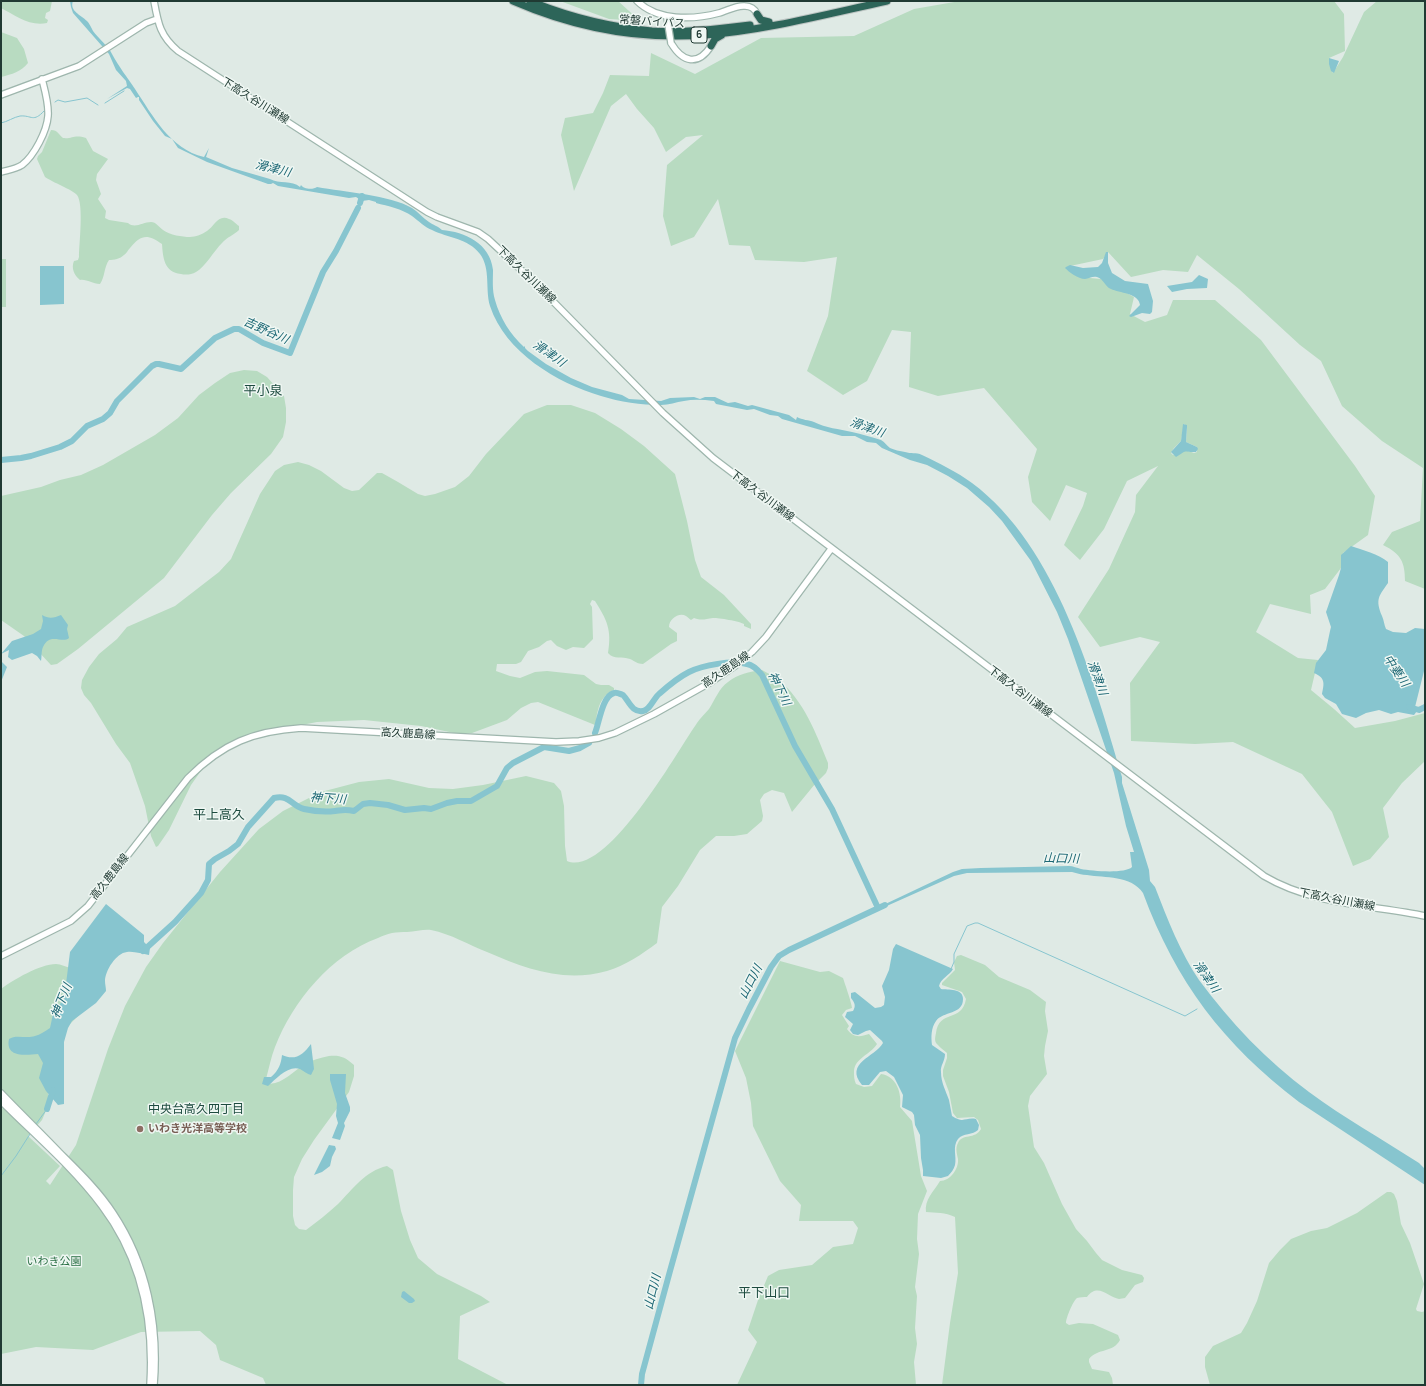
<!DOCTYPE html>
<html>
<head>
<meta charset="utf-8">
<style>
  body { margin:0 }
  #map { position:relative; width:1426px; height:1386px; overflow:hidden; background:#dfeae5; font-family:Manrope,sans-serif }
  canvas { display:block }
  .frame { position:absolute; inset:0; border:2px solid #203a33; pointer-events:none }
</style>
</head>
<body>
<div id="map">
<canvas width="1426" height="1386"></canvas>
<div class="frame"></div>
</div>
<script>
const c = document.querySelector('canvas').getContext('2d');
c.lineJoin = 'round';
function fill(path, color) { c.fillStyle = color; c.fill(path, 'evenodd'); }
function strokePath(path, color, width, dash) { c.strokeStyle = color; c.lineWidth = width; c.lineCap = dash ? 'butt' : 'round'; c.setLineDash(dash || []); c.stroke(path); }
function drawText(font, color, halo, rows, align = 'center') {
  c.font = font + ' Manrope,"Noto Sans JP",sans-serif'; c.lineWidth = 3; c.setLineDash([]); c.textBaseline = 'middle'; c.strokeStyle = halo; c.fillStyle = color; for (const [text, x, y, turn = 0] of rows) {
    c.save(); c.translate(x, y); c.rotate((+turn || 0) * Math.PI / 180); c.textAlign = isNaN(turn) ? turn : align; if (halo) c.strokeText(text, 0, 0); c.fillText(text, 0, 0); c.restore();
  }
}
fill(new Path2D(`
  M1,1H52L50,11L46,13L45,18L48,20L47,23C30,27 15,15 1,8Z
  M560,1H618L640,21L609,19Z
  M960,1H1334L1344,14L1345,51L1329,58L1333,73L1343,57L1364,12L1377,1H1425V589L1405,581C1405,562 1401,554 1383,545L1392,532L1420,521L1423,468L1382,441L1342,406L1321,361L1300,345L1239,289L1197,255L1188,272L1163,270L1131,277L1108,252L1103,259L1070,266L1079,277L1101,279L1134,297L1130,314L1145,322L1167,315L1173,300H1215L1261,340L1355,466L1375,496L1368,535L1343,553L1341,568L1325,589L1310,595L1311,614L1270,604L1256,632L1298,658L1318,660L1311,690L1334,709L1355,728L1395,721L1425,713V761L1402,783L1383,808L1389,837L1370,859L1353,866L1332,812L1302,774L1233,742L1195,744L1131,741L1130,683L1160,642L1140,637L1100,647L1078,617L1109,569L1135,512L1136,495L1158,466L1127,481L1104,529L1080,560L1064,545L1083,506L1087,493L1066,485L1050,521L1032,502L1028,477L1037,449L984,388L938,396L909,387L911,332L892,330L867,381L843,395L807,371L828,316L837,257L804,262L755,260L750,246L729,245L718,199L694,237L671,246L663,216L667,165L703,135L686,137L666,152L654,128L637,109L626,94L611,106L574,191L561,135L565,118L593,113L603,93L610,75L649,76L651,53L695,74L761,38L854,36L914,9ZM1184,424L1187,427L1186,442L1197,447V452L1194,453L1186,450L1173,455L1171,453L1174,448L1181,441Z
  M1,32L17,38L24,49L28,63C21,72 12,74 1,77Z
  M51,130C58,130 59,135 63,138C73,139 74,134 86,138L93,151L108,159L97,174L96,180L101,194L98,199L106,211L105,218L109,220L128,223C135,229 143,222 151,222C156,222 159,227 163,230C170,235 182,237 190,237C195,237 203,234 207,231C214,227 218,214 229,219C233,220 236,224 239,226V230C234,235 227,237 222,243C214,251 205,267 196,272C191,275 185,275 181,274C164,272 163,258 162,244C148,234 141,234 130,248C128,250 126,254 124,255C120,259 114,260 109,260C104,267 105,277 100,284C92,284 87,279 80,280C74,275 71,268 74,261L78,260L79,257C79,245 84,204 77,195C73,190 52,182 45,177L37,159L38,156L42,152Z
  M1,259H6V307H1Z
  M244,370L257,371L267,377L284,396L286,408V422L283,437L271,454L231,493L212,515L164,578L78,649L57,664L51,665L24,636L1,620V496L41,487L60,480L81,475L103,465L155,435L178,418L199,395L215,383L230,373Z
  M547,405H571L595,413L621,429L644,446L675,474L687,521L695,560L701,577L724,595L751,624V629L744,626V624C739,621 719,618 713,618C705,619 702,621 694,618L691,620C689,619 688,617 686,616C679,612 669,619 669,627L677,633V641L671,644L643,664C637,664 635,661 630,659C622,656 614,660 608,653C612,630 607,620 595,601L592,600L590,604L592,607L593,639L584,648L573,647L566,650L557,646L551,640L547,641L539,647L528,651L521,662L516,664H497L496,671L510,676L520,678L535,672L547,671L584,675L596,684L601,685H609L614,688V690C606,693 600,701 598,710C596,715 597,720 595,725L538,702L531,703L521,708L507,720L472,733H454L421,726L364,720L317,722L276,730L249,739L216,756L203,768L191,785L169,830L158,846L156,847L151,836L145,806L130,763L116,744L91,703L84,695L81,688L82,680L89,667L99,654L117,639L127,627L175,606L219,572L231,559L260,494L275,471L284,465L298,462L309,465L321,471L344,488L352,491L359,490L377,473H382L398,482L418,494L425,496L435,494L455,487L469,476L486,454L524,414Z
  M762,670C767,673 774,676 778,679C804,701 816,733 828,763V768L826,773L815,784L792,812L784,793L772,790L764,794L760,800L763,816L762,821L747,834L734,836H716L700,850L678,886L662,907L657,943C642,954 625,966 607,971C564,983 526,969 487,952C469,945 451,934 431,930C424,929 415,932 407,932C402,932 397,932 392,933C387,934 382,936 378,938C331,955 293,1001 275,1047C271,1057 269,1068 266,1079V1083C280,1087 293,1071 305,1064C312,1060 320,1058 329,1056C340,1055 345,1057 354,1065V1076L349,1092L314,1140L302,1159L294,1177L293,1190V1216L295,1225L299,1229L306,1230C317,1222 328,1213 338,1204C353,1189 365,1171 387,1166L393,1170L401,1211L410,1240L418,1258L437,1274L481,1296L490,1302L460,1316L458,1359L508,1385H266L263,1378L220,1360L216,1345L200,1331L141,1332L93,1350L36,1347L1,1354V1110L8,1102L7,1096L1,1089V989C13,980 40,964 56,964C61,964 66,967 71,968L81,1013L60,1034L48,1091V1106L42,1120L28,1136L60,1166L46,1181L50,1185L76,1145L108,1049L125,1006L146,967L163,943L220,872L259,829L283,811L321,792L359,782L389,779L429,788L453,789L483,785L526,776L554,783L561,791L564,806L565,846L567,861C607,878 678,750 697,723C700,718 705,714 709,709C715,700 719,688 728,682C738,674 749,672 762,670Z
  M961,955L985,965L999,977L1030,990L1046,1002L1045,1011L1048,1031L1045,1046L1044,1056L1047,1074L1030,1096L1028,1106L1034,1147L1044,1163L1062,1204L1076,1229L1087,1241L1096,1253L1102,1260L1122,1270L1142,1275L1144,1278L1143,1282L1135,1285L1125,1298C1123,1298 1121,1299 1119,1299C1109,1298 1098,1282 1087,1297C1084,1297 1080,1297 1077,1298C1073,1301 1066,1318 1066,1323L1069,1325L1079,1323L1093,1324L1118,1335L1120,1340C1113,1353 1098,1348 1089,1359V1362L1092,1369L1109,1372L1112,1378L1113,1385H942L950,1323L958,1273L955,1217C945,1212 936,1213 926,1212C924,1200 934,1191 940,1181C950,1181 959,1169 958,1159C957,1154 955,1148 958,1143C962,1133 975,1140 981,1129L978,1120L974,1117L957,1118L953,1113L949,1092L943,1076V1070L947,1058V1053C944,1050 940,1048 938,1045C934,1042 935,1038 936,1033C939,1009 962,1023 966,999L962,992L942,985V983L955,970L954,962L957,956Z
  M780,961L820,972L829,971L843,978C845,984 852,1004 852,1008L846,1010L842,1015L849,1026L847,1029C853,1038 860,1037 869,1034L877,1044C870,1055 855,1058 854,1071C854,1076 854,1080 856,1084L864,1087L872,1086L881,1074C897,1076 902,1094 900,1107L912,1121L921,1176L927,1191L918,1214L917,1239L919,1254L915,1287L917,1296L915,1328L917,1344L914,1362L916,1385H737L757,1342L748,1330L758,1300L768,1276L779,1270L812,1265L833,1247L853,1244L858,1228L853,1221H799L801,1205L780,1181L753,1126L751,1103L746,1078L735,1051Z
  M1387,1192H1391L1394,1194L1397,1201L1401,1224L1410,1243L1424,1284L1416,1309L1417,1311L1422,1312L1425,1311V1385H1210L1205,1367V1357L1213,1346L1241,1333L1247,1323L1257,1301L1269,1263L1280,1250L1291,1239L1311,1231L1327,1228L1357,1213Z`), '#b8dbc1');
fill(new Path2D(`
  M70,1H73C69,11 81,15 87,21C89,23 91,27 93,31C98,38 109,47 112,54C119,67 127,77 135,89C153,116 170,149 204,157L209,148L206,157L232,168L270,179C279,184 292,180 300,187L301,185C303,189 313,190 317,187C344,192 390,195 412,208C418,212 423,218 429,222C433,225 438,226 442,230C465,232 490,243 493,270C493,280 492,290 495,300C500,318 510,334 524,347L525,346V348L528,351L546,364L571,378L592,387L622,395L629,399L661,401L670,398L694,397L700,399L705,397H715L728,403L735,402L748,406L752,405L789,415L796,420L797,417C802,420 809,420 814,422C826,428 839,429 852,432C862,434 871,437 881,440C885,442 886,445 890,448C894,450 900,451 905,452C911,454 916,452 922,455C939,463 957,472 972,483C1057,546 1094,681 1122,777V783L1149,870L1150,881L1155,887C1167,918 1181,954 1199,980C1230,1022 1267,1061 1309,1092C1344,1118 1382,1139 1419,1163L1425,1169V1185L1299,1102C1223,1044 1176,982 1143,893C1131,875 1105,878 1087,875C1082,875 1077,873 1072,872L967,873L954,876L880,909L879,907L953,872L962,869L981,868L1069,866C1073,866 1077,868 1081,869C1092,871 1125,874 1132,867L1130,852H1134L1126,826L1114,773L1068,639L1057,612L1031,561L1002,521L989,507L967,488L948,476L927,465L910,460L882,448L876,443L867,442L855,436H842L782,419L778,416L770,415L754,409L747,410L716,404L714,401C704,400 694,399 684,401C676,402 669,405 661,405C641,405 620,402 601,396C557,383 505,352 490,306C485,289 491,269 480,254C468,238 448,238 432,230C424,227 419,221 412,216C402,209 388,206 376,203V202L369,200L362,201L356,197L349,198L278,186L273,183L271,184H268L207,162L178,148L172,139L165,136L153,121L139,100V97H138L136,98L130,89L127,88L107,99L127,86L126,81L116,70L109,54L73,13L71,7Z
  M1329,58L1339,61L1334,73L1331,71L1329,64Z
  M1106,252H1108V263L1112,273L1125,281L1148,284L1153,301L1152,312L1150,314L1142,313L1131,317L1129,316L1140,305C1139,293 1119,293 1111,289C1105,287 1104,279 1097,277C1092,276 1089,279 1085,279C1078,279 1069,272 1065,268L1066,267L1070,265L1083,268L1098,267L1102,263Z
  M40,266H64V304L40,305Z
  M1199,275L1208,279L1207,288L1187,289L1172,292L1167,286L1192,282Z
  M1183,424L1187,425V427L1186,442L1197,447L1198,449L1196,452C1181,452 1189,449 1176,457L1171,452L1181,441Z
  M1351,546C1362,550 1379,554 1388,562V583C1379,596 1375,599 1382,616C1384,620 1384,625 1386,629L1393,632L1406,633L1415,628L1425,629V667L1415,707L1417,711L1414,715L1398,712L1391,714L1379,710L1366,713L1356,718L1342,714L1336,704L1325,698L1322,694C1324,684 1326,678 1314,673L1316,663L1326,650L1330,631L1331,627L1326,612L1339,575L1341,568V555Z
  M42,615C49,619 54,618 61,615L68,625L67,629L69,638C62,644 50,632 43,647C41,652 42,656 41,661L37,656L32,653L12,660L8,657L9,650L1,654L12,641L33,634L41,629L43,621Z
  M1,661L7,667L1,682Z
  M106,904L144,935V942L150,948L149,955C142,954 134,951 127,952C116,953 105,971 105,981C105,984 106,988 106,991L96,1003L72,1021L68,1028L64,1042V1104L58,1105L46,1091L39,1078L43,1063L38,1054C26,1055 5,1058 9,1039C16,1034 26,1039 35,1036C40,1035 45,1031 50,1028L53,1014L65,997V992L70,952Z
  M896,944L953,969C949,976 941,978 939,986L941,989C948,990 963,988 963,999C963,1015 943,1011 936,1021C931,1028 931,1037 932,1045L945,1054C945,1061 940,1066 941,1072C941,1083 946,1091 949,1100C950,1105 951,1111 952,1116C964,1124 965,1117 976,1119L979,1125L978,1130C973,1135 963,1133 958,1139C952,1147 957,1156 955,1165C954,1169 951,1173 948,1176L941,1178L923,1176V1170L921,1158L920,1135L915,1125L914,1115L912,1112L902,1107L903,1095L894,1077L886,1071L880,1072L869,1085H862C844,1063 875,1057 883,1043L882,1041L870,1030L866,1031L858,1035L853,1034L850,1030L853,1024L845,1017L847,1012L853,1011C856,1006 855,1003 851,998V993L855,992L875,1008L881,1007L884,1005L885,997L882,986L889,970L893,949Z
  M311,1044L314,1069L311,1075C307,1074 304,1071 300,1069C288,1065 276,1079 268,1086L262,1084L264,1077H271C279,1070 281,1064 282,1055C295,1061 303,1055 311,1044Z
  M330,1074H346L345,1093L350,1107V1111L344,1123L345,1126L340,1140L332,1138L338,1123L336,1116L337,1104L330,1080Z
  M329,1145L335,1146L336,1149L332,1157L330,1166L322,1172L314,1175Z
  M404,1291L414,1299L415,1301L412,1303H409L401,1297L402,1292Z`), '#87c5cf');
strokePath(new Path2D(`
  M55,102L58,100L65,102L87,98L98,105
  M105,103L124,91
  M1,123C7,122 14,117 20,116C32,115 33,123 44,111
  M951,969L954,962V954L967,926L975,923H978L1185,1016L1197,1009
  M36,1124L47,1109
  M1,1176L16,1156L30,1134`), '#87c5cf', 1);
strokePath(new Path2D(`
  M360,203L362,196
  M1,460L21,458L31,456L60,447L72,441L87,426L103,419L110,413L117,401L152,366L156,364H159L181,369L215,338L234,329H239L263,343L290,353L323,272L336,251L358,208
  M1409,707L1419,710L1425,707
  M595,733C599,724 602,696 614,693C617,692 620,694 623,695C629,701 632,713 643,711C650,710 654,698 659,694C668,686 679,677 689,672C703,665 732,660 747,664C753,665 758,670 762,675L795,746L832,809L878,908
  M143,951L175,922L201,893L208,880L209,864L215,859L229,851L238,844L248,827L274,798C290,794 291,806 304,809C313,811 327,812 335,811C343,810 345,809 354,811L363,804L370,803L388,805L405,810L424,808L431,809L447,803L457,801H471L497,786L507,768L513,763L544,747L569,751L580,748L589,743
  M47,1109L53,1090
  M641,1385L642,1374L670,1271L735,1038L749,1009L771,967L779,956L789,950L885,905`), '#87c5cf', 6);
const secondary = new Path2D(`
  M154,1C158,23 160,36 178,51L427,212L437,217L478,232L488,239L532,280L663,413L713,458L1264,876C1313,905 1371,905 1425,916
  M637,1C657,21 693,20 719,13C727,11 736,5 745,6C750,6 755,9 757,14
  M671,43C683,63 698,66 711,46
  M1,95L79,66L146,23L157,19
  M1,172C8,170 16,169 22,165C34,156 47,131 48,116C49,104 45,91 42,79
  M1,956L71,921L88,906L188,778C223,743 254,731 301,728L556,742L579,741L599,738L615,733L654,714L711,682L735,666L752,652L766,637L831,549
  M1,1093C20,1113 40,1132 59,1152C78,1171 98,1190 113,1213C147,1264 159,1325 154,1385
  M1,1101C35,1135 73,1167 102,1206C142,1259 154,1321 150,1385`);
const highway = new Path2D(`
  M513,1C573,27 639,40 705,35C767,30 827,14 887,1
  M530,1C569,17 610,27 652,31C684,33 718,29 750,25
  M757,14L761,20L769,22
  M711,46L715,39L722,35`);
strokePath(secondary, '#9eb6ad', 8);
strokePath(highway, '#bcc4c2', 9);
strokePath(secondary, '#fff', 5.5);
strokePath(highway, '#2d6559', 7);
const secondaryBridge = new Path2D(`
  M667,18L671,43`);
strokePath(secondaryBridge, '#9eb6ad', 8, []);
strokePath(secondaryBridge, '#fff', 5.5);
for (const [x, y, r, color] of [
  [140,1129,4,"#8d6e63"]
]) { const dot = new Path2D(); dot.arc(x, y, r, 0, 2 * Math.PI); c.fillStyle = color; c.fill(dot); strokePath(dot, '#eff7f3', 1.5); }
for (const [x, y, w] of [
  [699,35,16]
]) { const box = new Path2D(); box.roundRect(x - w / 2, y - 8, w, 16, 3); c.fillStyle = '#eff7f3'; c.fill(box); strokePath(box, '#203a33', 1); }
drawText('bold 10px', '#203a33', null, [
  ["6",699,35]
]);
drawText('11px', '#203a33', '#eff7f3', [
  ["常磐バイパス",652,22,4],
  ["下高久谷川瀬線",255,101,32],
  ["下高久谷川瀬線",526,275,44],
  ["下高久谷川瀬線",762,496,37],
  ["高久鹿島線",726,670,-34],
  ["下高久谷川瀬線",1020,692,37],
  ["高久鹿島線",408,734,3],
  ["高久鹿島線",110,877,-52],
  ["下高久谷川瀬線",1337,900,11]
]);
drawText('bold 11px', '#785e54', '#eff7f3', [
  ["いわき光洋高等学校",148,1129]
], 'left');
drawText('11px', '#2b7045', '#eff7f3', [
  ["いわき公園",54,1262]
]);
drawText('italic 12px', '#1c6774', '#eff7f3', [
  ["滑津川",273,169,14],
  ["吉野谷川",266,331,24],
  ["滑津川",549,354,35],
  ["滑津川",867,428,19],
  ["中妻川",1396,671,56],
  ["滑津川",1097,678,70],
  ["神下川",779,689,64],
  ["神下川",328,799,4],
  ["山口川",1061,859,2],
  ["滑津川",1206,977,55],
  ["山口川",751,982,-63],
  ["神下川",62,1001,-68],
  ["山口川",653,1292,-76]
]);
drawText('12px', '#1d4b3f', '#eff7f3', [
  ["中央台高久四丁目",196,1110]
]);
drawText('13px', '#1d4b3f', '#eff7f3', [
  ["平小泉",263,391],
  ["平上高久",219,815],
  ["平下山口",764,1293]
]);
</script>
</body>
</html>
